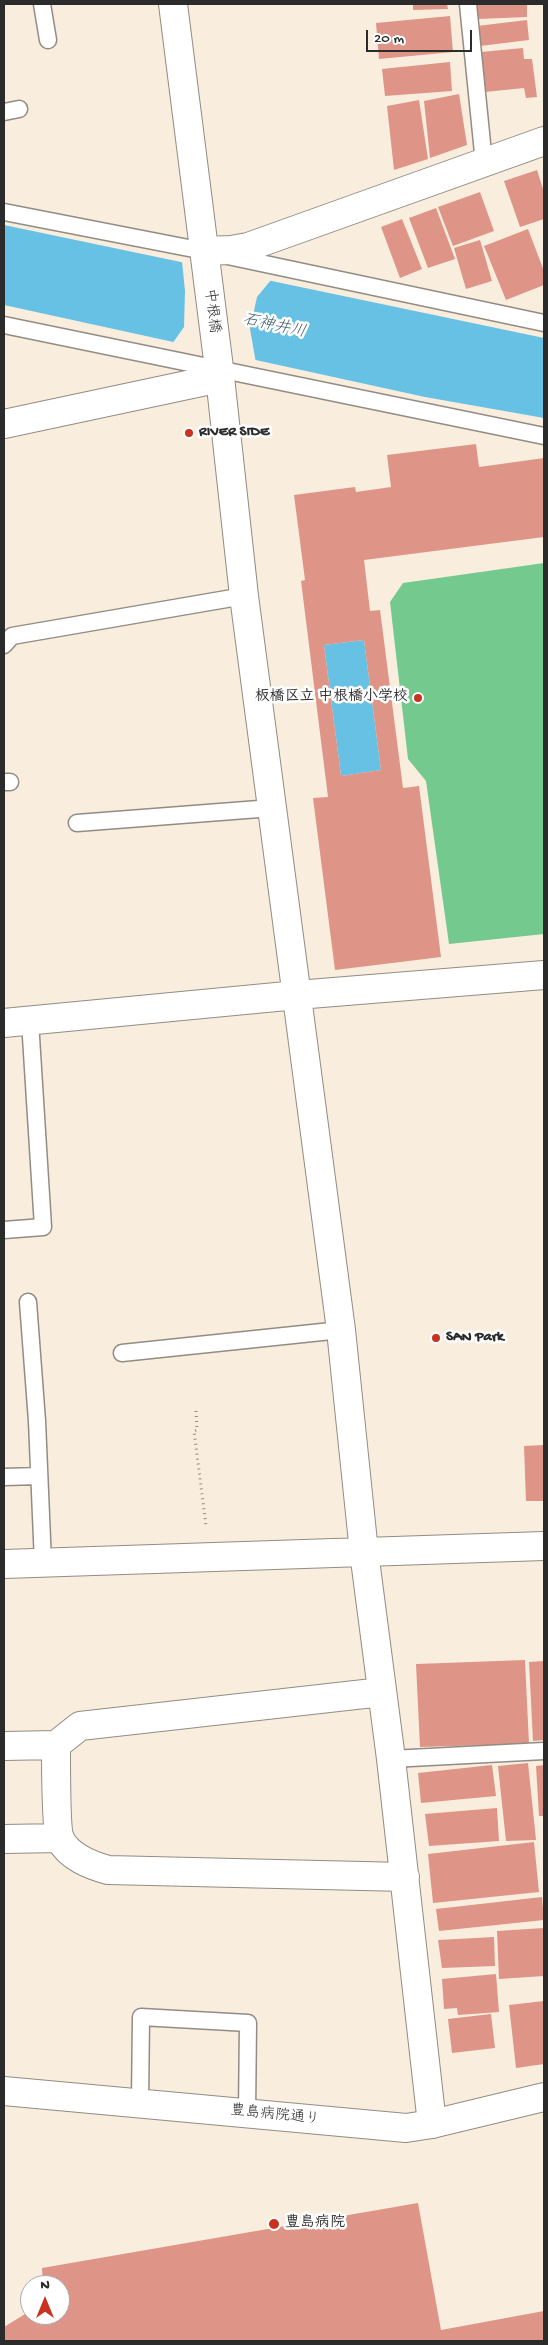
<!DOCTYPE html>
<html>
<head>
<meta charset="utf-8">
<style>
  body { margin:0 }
  #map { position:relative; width:548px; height:2345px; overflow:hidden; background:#f9eddd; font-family:"Gochi Hand",sans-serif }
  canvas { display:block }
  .frame { position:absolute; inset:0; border:5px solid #2b2b2b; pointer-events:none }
  .north { position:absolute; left:20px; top:2275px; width:50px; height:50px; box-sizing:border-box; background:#fff; border:1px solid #aaa; border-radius:50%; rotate:0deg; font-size:14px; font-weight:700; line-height:20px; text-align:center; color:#2b2b2b }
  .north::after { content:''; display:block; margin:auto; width:18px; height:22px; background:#c8321e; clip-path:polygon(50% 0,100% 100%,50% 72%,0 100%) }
  .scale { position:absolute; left:366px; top:30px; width:106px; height:22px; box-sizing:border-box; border:2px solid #2b2b2b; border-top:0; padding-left:6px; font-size:15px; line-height:18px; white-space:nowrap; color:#2b2b2b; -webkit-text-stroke:4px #fff; paint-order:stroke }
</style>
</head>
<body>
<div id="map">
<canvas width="548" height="2345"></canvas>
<div class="frame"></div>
<div class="north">N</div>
<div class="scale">20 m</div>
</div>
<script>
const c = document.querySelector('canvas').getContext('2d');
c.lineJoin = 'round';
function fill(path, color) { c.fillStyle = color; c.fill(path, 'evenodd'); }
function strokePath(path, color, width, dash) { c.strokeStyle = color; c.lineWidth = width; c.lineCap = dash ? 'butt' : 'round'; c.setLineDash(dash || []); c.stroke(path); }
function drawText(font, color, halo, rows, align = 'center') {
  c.font = font + ' "Gochi Hand","Klee One",sans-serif'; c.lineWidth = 5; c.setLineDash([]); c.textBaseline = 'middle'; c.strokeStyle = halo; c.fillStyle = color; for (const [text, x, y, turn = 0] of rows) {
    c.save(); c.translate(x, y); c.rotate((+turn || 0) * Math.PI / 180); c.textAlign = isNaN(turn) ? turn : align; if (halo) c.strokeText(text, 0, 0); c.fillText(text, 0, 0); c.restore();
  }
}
fill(new Path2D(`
  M544,563V934L449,944L426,781L408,759L390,602L403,583Z`), '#74ca8e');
fill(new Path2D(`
  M4,225L544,338V418L425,397L4,305Z
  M364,640L381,770L341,776L324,645Z`), '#66c1e4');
fill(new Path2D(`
  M182,261L271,280L257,297L250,329L256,363L172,344L184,327L185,291Z`), '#f9eddd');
fill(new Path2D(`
  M413,4H447L448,9L413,10Z
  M477,4H527V17L478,19Z
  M450,16L453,52L379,59L376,23Z
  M527,20L529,40L480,46L477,26Z
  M523,48L524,59H532L537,97L526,98L524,88L485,92L481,52Z
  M450,62L452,91L385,96L382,69Z
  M459,94L467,145L430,158L424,101Z
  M419,100L428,159L394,170L387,106Z
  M537,170L544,192V219L520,227L504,181Z
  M480,192L494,231L453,246L438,207Z
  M436,208L455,259L428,268L409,218Z
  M402,219L422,269L400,278L381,227Z
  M528,229L544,271V285L506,300L484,246Z
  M480,240L492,281L466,289L454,248Z
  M476,444L479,467L544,458V537L364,560L370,611L380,610L403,788L419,786L441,957L335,970L313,798L328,797L301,581L305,580L294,495L355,487L356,492L391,487L387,455ZM364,640L381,770L341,776L324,645Z
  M544,1445V1501H526L524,1446Z
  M525,1660L529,1744L420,1747L416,1664Z
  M544,1661V1740L533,1741L529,1662Z
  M528,1763L536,1840L506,1841L498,1766Z
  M492,1765L496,1796L421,1803L418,1773Z
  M544,1765V1816H539L536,1766Z
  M497,1808L499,1841L429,1846L425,1814Z
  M534,1842L539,1892L433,1903L428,1854Z
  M542,1897L544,1920L439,1931L436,1909Z
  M544,1928V1976L499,1979L497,1931Z
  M494,1937L495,1966L442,1968L438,1940Z
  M496,1974L499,2012L458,2015L457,2008L444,2009L442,1979Z
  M544,2001V2064L516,2068L509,2005Z
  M491,2014L495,2048L452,2053L448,2019Z
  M418,2203L441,2330L544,2311V2341H4V2327L30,2311V2315H60V2285H43L42,2268Z`), '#de9587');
const lane = new Path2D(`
  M42,4L48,40
  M468,4L484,163
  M4,112L19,109
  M4,212L204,251L544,323
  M4,325L544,436
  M4,645L12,636L244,596
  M4,782H10
  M77,823L272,808
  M4,1230L43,1227L30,1021
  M28,1302L37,1421L43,1563
  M122,1353L341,1330
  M4,1477L39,1476
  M391,1759L544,1751
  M140,2102L141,2017L248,2023L247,2113`);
const street = new Path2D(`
  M173,4L219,368L244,596L341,1330L364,1552L391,1759L432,2124
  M204,251L231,250L248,247L544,141
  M4,424L220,378
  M4,1023L297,995L544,975
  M4,1564L544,1546
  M382,1692L80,1726L56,1745C56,1760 56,1830 60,1839C69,1857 90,1865 108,1870L405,1877
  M4,1746L56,1745
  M4,1839L60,1838`);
const secondary = new Path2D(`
  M4,2091L406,2128L432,2124L544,2097`);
strokePath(lane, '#928c84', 19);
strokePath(street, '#928c84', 30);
strokePath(secondary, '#928c84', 30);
strokePath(new Path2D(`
  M196,1411L197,1430L194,1431L206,1526`), '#928c84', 3, [1, 4]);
strokePath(lane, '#fff', 16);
strokePath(street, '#fff', 28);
strokePath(secondary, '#fff', 28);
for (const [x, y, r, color] of [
  [189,433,5,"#c8321e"],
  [418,698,5,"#c8321e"],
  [436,1338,5,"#c8321e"],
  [274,2224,6,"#c8321e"]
]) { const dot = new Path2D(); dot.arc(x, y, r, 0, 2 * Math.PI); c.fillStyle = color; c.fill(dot); strokePath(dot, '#fff', 2); }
drawText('15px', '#2b2b2b', '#fff', [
  ["中根橋",211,311,83],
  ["豊島病院通り",275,2116,6]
]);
drawText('bold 15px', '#2b2b2b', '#fff', [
  ["RIVER SIDE",199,433],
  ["板橋区立 中根橋小学校",408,698,"right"],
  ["SAN Park",446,1338],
  ["豊島病院",285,2224]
], 'left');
drawText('italic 16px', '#40606c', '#fff', [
  ["石神井川",274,327,12]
]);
</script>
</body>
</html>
